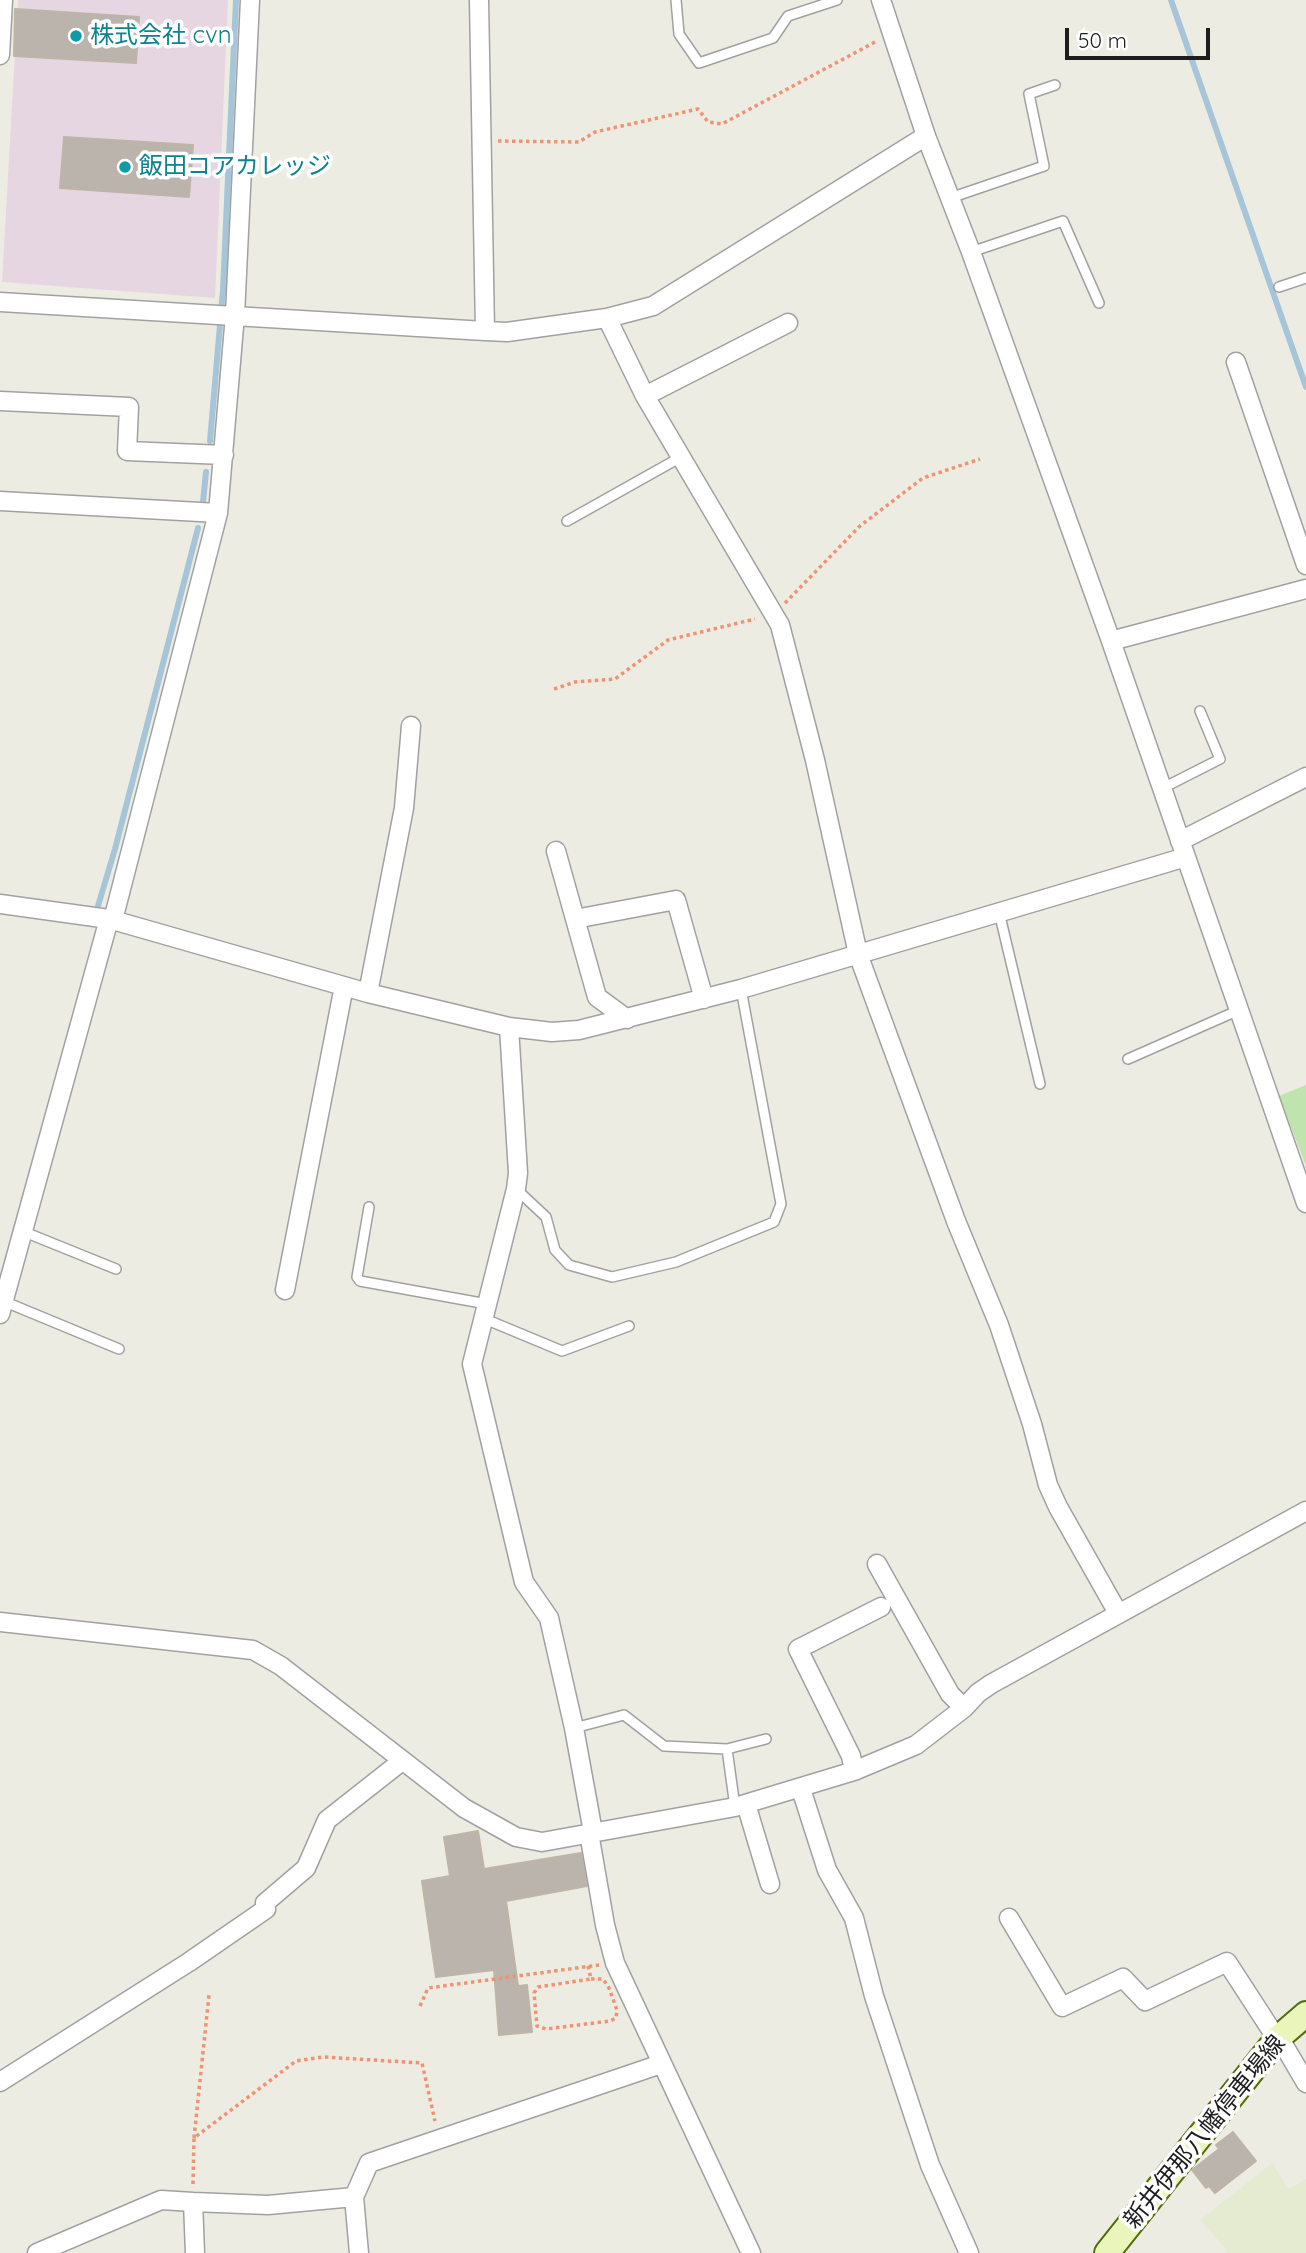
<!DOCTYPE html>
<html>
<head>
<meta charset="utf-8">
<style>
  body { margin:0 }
  #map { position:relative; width:1306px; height:2253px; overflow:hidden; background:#edece3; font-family:Quicksand,sans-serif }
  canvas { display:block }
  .scale { position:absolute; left:1065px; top:28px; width:145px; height:32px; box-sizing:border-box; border:4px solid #1d1d1d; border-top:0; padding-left:9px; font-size:21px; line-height:24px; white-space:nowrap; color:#1d1d1d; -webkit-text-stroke:5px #fff; paint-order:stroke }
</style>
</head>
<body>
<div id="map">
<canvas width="1306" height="2253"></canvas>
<div class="scale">50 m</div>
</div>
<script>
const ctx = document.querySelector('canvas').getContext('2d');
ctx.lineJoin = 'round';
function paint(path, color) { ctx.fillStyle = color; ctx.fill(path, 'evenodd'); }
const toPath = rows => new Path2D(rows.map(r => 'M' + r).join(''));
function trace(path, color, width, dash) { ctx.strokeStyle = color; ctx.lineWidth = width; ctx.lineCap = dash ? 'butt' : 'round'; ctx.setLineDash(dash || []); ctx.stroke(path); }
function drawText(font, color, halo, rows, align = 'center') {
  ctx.font = font + ' Quicksand,"Noto Sans JP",sans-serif'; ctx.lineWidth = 7; ctx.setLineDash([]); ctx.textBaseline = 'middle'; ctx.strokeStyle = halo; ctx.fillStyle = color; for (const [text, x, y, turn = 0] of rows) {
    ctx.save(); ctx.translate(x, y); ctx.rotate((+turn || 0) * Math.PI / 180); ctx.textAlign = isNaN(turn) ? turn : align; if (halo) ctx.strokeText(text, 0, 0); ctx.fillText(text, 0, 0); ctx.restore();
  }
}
paint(toPath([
  [18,0,228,0,215,298,2,282]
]), '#e6d6e1');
paint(toPath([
  [1272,2163,1289,2189,1306,2179,1306,2253,1226,2253,1226,2249,1200,2220]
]), '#e5ebd0');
paint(toPath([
  [1306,1085,1306,1166,1279,1096]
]), '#bfe4ad');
trace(toPath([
  [1171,0,1306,387],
  [210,441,223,290,236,0],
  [203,502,206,472],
  [98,906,115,849,198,528]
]), '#a7c5d8', 6);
const building = toPath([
  [15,9,139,17,136,63,14,56,15,9],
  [64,137,193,145,189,197,60,188,64,137],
  [478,1831,484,1869,581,1853,587,1886,506,1901,518,1986,527,1985,532,2032,499,2035,494,1970,436,1977,422,1881,450,1876,444,1837,478,1831],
  [1233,2132,1256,2161,1215,2193,1209,2186,1206,2188,1192,2170,1219,2149,1216,2145,1233,2132]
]);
paint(building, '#bab4ad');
trace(building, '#beb5a7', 2);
const service = toPath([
  [676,0,679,34,699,63,773,38,788,16,837,0],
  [950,198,1044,166,1029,94,1055,85],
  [971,252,1063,221,1099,303],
  [1279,287,1306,278],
  [567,521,681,457],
  [1161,789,1220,759,1200,711],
  [999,912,1040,1084],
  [1128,1059,1239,1010],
  [516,1189,546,1217,555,1250,569,1265,612,1277,676,1262,774,1222,781,1204,741,989],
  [369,1207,357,1277,360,1281,487,1304],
  [22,1231,116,1269],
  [3,1301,119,1349],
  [485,1319,562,1351,629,1326],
  [574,1728,624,1715,664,1746,727,1749,766,1739],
  [727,1749,735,1807]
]);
const minor = toPath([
  [479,0,485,331],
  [881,0,926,136,971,252,1111,641,1306,1203],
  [0,55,3,0],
  [0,302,485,331,507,332,607,318,653,306,926,136],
  [607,318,645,396,780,625,815,760,858,954,956,1221,999,1325,1032,1424,1048,1485,1058,1507,1118,1613],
  [1236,362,1306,565],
  [645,396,788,323],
  [0,401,129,407,127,451,224,455],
  [0,501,218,513],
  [1111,641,1306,589],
  [1180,841,1306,777],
  [556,851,597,997,627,1019],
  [0,904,109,919,368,993,509,1027,552,1032,579,1030,741,989,1186,857],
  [575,919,676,900,704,999],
  [113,920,218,513,235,315,250,0],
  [368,993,404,808,411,726],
  [509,1027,518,1173,516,1189,472,1364,524,1582,549,1618,574,1728,593,1832],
  [285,1290,344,986],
  [0,1314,109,919],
  [877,1564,950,1694,964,1708],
  [0,1622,253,1650,281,1666,464,1808,516,1837,542,1842,735,1807,854,1771,916,1745,964,1708,978,1693,991,1684,1306,1511],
  [854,1771,851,1756,798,1649,881,1607],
  [801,1789,827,1870,854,1918,874,1996,930,2165,969,2253],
  [746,1804,770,1884],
  [589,1833,605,1925,615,1963,751,2253],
  [1009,1918,1062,2007,1123,1978,1145,2001,1227,1962,1277,2039],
  [1279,2037,1306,2083],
  [0,2082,189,1962,266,1909,265,1903,306,1868,327,1820,402,1761],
  [37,2253,161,2200,193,2202],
  [195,2253,193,2202,268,2205,354,2197],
  [359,2253,354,2197,369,2163,661,2064]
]);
const secondary = toPath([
  [1107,2253,1277,2039,1306,2014]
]);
trace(service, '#a1a1a1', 12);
trace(minor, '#a1a1a1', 21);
trace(secondary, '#526c0c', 28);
trace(toPath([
  [498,141,579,142,595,132,698,109,708,122,722,124,877,41],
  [785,603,860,526,923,478,980,459],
  [554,689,575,682,615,679,668,640,755,619],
  [588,1966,591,1979],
  [591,1979,603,1979,609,1988,617,2010,616,2018,610,2021,546,2029,537,2026,534,1993,538,1987,591,1979],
  [420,2006,428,1988,599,1965],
  [194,2138,209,1995],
  [193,2184,194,2138,296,2061,323,2057,422,2063,435,2121]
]), '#ef9373', 3.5, [3.5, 3.5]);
trace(service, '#fff', 9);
trace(minor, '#fff', 18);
trace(secondary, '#e9f5ba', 24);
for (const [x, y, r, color] of [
  [76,36,7,"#0f9aa8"],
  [125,167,7,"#0f9aa8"]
]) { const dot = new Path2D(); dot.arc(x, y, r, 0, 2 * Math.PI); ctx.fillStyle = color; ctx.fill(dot); trace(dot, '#fff', 2.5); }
drawText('24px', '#0d838f', '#fff', [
  ["株式会社 cvn",90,36],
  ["飯田コアカレッジ",139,167]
], 'left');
drawText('24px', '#1d1d1d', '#fff', [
  ["新井伊那八幡停車場線",1205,2132,-51]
]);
</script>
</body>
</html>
